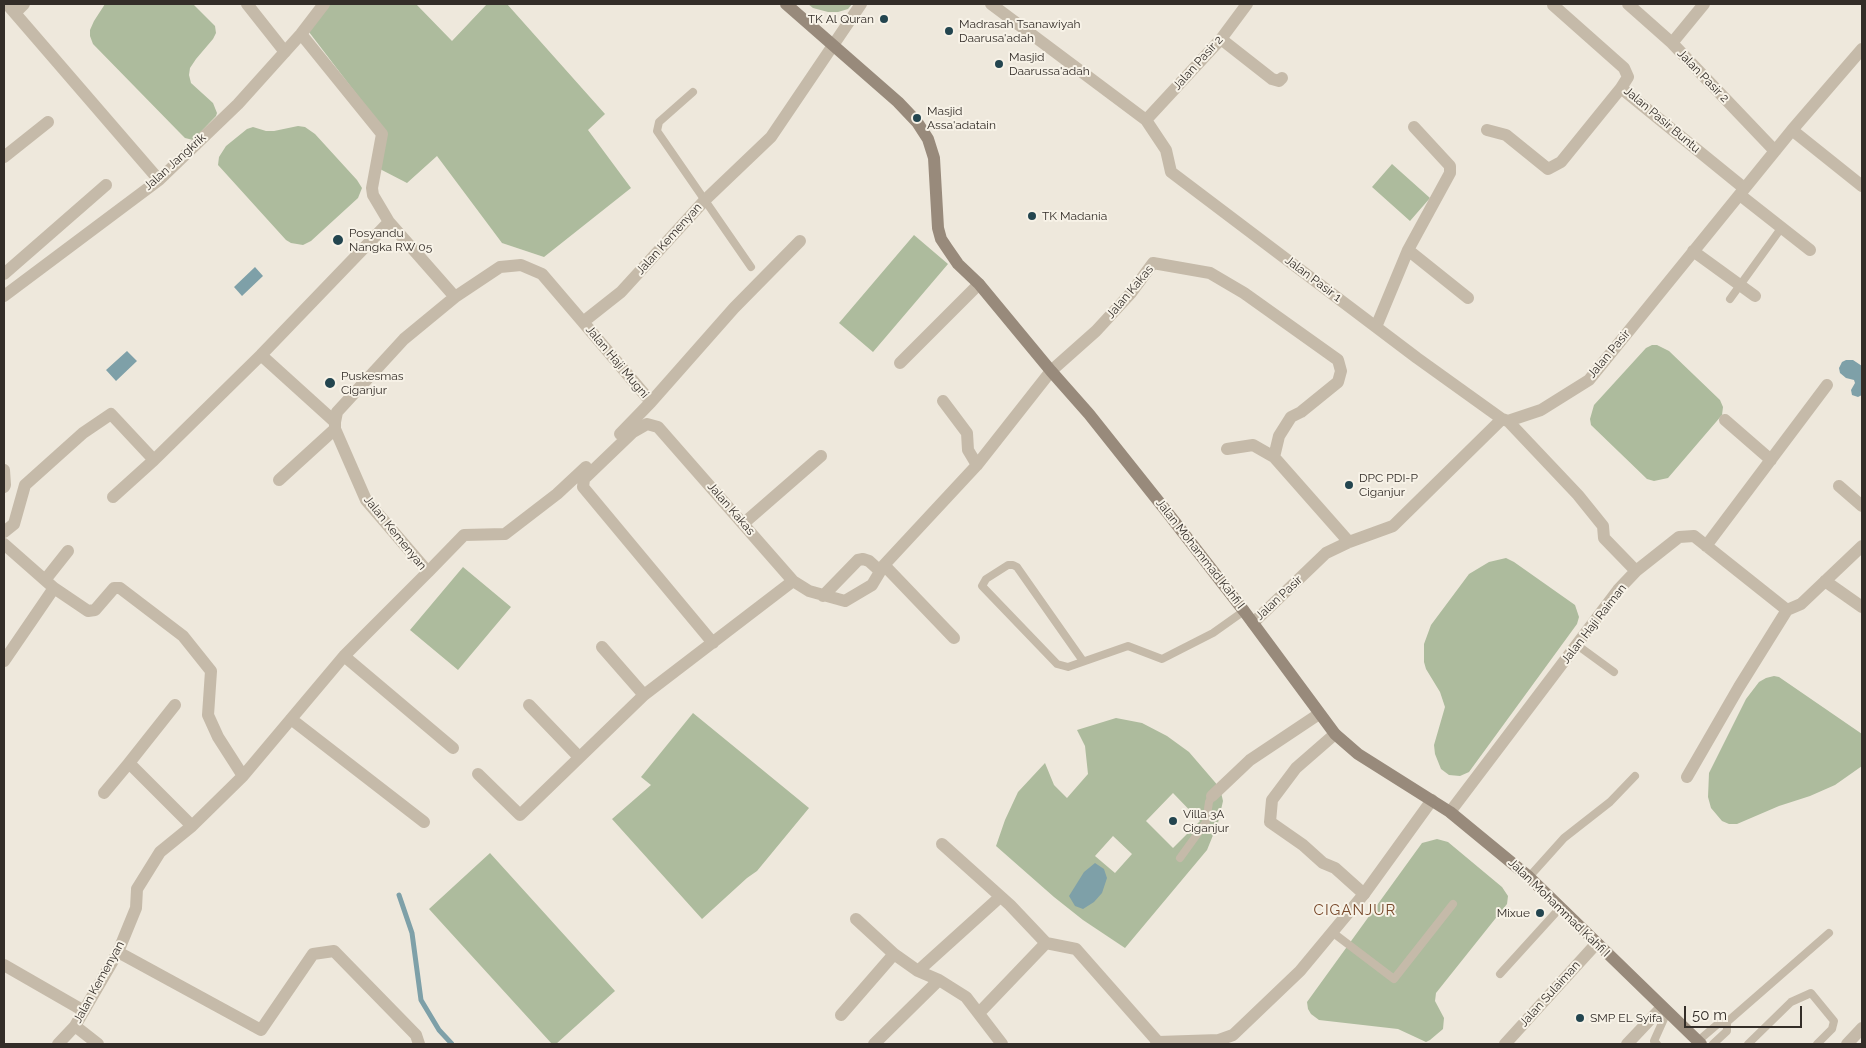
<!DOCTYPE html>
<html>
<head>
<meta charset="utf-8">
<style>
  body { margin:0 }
  #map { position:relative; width:1866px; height:1048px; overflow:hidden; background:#eee8dc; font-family:Raleway,sans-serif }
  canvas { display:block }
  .frame { position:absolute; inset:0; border:5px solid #332d28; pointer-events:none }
  .scale { position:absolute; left:1684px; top:1006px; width:118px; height:22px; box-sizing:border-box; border:2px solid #332d28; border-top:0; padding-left:6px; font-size:15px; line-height:18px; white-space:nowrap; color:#332d28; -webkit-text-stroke:4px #f7f2e7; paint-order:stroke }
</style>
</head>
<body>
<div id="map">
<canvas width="1866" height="1048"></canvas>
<div class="frame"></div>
<div class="scale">50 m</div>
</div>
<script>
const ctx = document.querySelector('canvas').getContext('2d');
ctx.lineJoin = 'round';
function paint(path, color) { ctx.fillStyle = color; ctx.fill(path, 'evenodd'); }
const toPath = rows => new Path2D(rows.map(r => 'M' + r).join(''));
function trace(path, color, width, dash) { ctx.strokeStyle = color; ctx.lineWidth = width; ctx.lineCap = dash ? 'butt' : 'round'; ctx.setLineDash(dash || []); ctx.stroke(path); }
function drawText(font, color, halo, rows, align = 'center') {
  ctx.font = font + ' Raleway,sans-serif'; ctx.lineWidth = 4; ctx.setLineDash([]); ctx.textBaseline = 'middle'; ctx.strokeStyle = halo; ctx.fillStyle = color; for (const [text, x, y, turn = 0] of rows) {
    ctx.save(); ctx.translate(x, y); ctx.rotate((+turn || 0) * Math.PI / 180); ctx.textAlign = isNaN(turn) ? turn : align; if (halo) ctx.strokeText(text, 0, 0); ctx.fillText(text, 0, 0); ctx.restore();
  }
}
paint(toPath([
  [105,4,193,4,215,26,216,33,213,39,196,59,190,68,189,75,191,83,213,103,217,113,216,116,193,140,185,138,179,132,93,44,90,36,90,30,94,21],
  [330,4,416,4,452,41,487,4,507,4,605,114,588,130,631,188,544,257,502,243,437,156,407,183,378,168,387,134,309,32],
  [808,4,852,4,848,9,838,12,828,12,813,8],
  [298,126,305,127,315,134,357,180,362,188,358,198,311,241,303,245,291,243,286,240,218,165,219,157,226,146,247,129,253,127,266,131,274,131],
  [1392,164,1430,198,1410,221,1372,187],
  [914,235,948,264,873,352,839,323],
  [1652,345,1657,345,1669,351,1720,400,1723,407,1722,415,1668,478,1654,481,1647,479,1591,425,1590,419,1594,405,1646,348],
  [1506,558,1514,562,1575,605,1579,617,1577,624,1469,772,1460,776,1449,775,1441,769,1435,754,1434,745,1445,707,1440,692,1426,669,1424,662,1424,644,1431,625,1469,574,1489,562],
  [463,567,511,607,458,670,410,630],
  [1774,676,1779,677,1862,734,1862,766,1835,785,1810,796,1779,806,1737,824,1729,824,1722,821,1711,808,1708,797,1709,773,1746,699,1759,682,1766,678],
  [693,713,809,808,757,871,747,878,702,919,612,819,651,785,641,777],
  [1116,718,1142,723,1167,736,1189,752,1220,788,1223,801,1218,823,1207,850,1125,948,1083,920,1054,897,996,846,1005,820,1018,792,1045,763,1054,785,1067,798,1088,774,1085,746,1077,730],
  [1173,793,1200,821,1173,848,1146,821],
  [1113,836,1132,854,1115,873,1095,856],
  [1437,839,1448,842,1502,887,1508,896,1507,904,1436,993,1435,1001,1444,1018,1443,1029,1430,1040,1426,1042,1398,1029,1319,1020,1311,1014,1308,1009,1307,1002,1422,843],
  [490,853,615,991,556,1044,552,1044,429,909]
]), '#adbb9d');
paint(toPath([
  [255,267,263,276,242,296,234,287],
  [127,351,137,361,116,381,106,370],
  [1846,360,1853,360,1862,366,1862,395,1858,397,1852,395,1851,390,1855,383,1854,380,1846,378,1840,373,1839,368,1842,362],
  [1095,863,1104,869,1107,878,1102,893,1094,902,1083,909,1075,906,1069,896,1084,872]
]), '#7ea0a8');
trace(toPath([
  [399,895,412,933,421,1000,439,1030,452,1044]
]), '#7ea0a8', 5);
trace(toPath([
  [693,92,659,122,657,131,751,267],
  [1730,299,1782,227],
  [1577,645,1614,672],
  [1083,661,1017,567,1013,565,1008,565,986,579,982,586,1057,664,1068,667,1128,646,1162,659,1213,633,1244,611],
  [1180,858,1206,822,1209,802,1212,796],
  [1529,877,1564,838,1610,802,1635,776],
  [1332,932,1394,979,1453,904],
  [1500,974,1560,908],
  [1698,1041,1719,1023,1727,1022,1829,933],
  [1657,1044,1654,1041,1667,1012],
  [1713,1044,1727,1031,1727,1022],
  [1748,1044,1791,1002,1811,993,1834,1021,1832,1029,1817,1044]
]), '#c5baa9', 8);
trace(toPath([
  [7,4,159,180],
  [247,4,285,52],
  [991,4,1146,120,1166,150,1171,172,1417,358,1502,419,1508,421,1541,410,1589,380,1792,130,1862,49],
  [1628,4,1672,43,1775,151],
  [1553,5,1624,68,1628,77,1621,88,1744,188],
  [15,13,24,4],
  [301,34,382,134,372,188,373,195,389,222,455,297],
  [1221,39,1272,79,1279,81,1282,78],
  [1672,43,1704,4],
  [1146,120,1221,39,1247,4],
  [1487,130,1506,135,1548,169,1561,162,1621,88],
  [1792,130,1862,186],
  [4,157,48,122],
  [1740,195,1810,250],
  [1408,250,1468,298],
  [1693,251,1755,296],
  [4,274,106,185],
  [4,296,159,180,238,104,301,34,324,4],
  [583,322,651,402],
  [1376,327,1408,250,1450,173,1450,166,1414,127],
  [261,355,335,422],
  [900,363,979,284],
  [943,401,967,433,968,450,977,465],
  [1725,420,1771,460],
  [1508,421,1578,495,1603,526,1604,538,1636,571],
  [620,434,651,402,734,308,800,241],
  [1227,449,1253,445,1274,457,1349,542],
  [4,470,5,485,4,487],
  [279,480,335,429],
  [1839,486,1862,506],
  [113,497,154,460],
  [744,523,821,456],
  [4,532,14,524,25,485,83,433,111,414,154,460,261,355,389,222],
  [4,544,54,588,88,611,95,610,114,588,120,588,183,636,211,671,208,715,218,737,243,776],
  [1706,546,1827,385],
  [884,565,954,638],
  [428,572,464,535,505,534,557,494,586,467],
  [45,580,68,551],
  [1825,581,1862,607],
  [823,596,858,560,863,559,869,561,880,571],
  [1253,623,1326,553,1349,542,1393,526,1502,419],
  [713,643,583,487,584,479,633,432,647,424,658,427,793,581,809,591,845,601,872,585,884,565,977,465,1051,371,1096,331,1131,293,1153,263,1210,273,1244,293,1338,360,1341,371,1338,382,1301,412,1291,417,1279,436,1274,457],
  [602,647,644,695],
  [344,656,453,748],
  [4,661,54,588],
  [175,705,129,763,192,826],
  [529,705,579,757],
  [291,719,424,822],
  [1335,734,1296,768,1272,800,1270,822,1303,845,1323,863,1335,868,1364,894],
  [478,774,520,815,644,695,793,581],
  [1687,777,1739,687,1787,610],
  [104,793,129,763],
  [1212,796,1250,760,1319,714],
  [1450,812,1618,590,1636,571,1679,537,1694,536,1787,610,1801,604,1862,546],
  [942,844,1010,905,1046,943,1076,949,1158,1042],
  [856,919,894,954,918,971,939,980,966,997,1002,1044],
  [118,952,261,1030,313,954,334,951,416,1035,419,1044],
  [4,965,84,1011],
  [918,971,1000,897],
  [979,1013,1046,943],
  [841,1015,894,954],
  [75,1026,98,1044],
  [58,1044,75,1026,118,952,136,908,137,889,160,852,192,826,243,776,344,656,428,572,366,500,335,429,335,422,337,412,404,339,455,297,500,267,521,265,542,274,583,322,621,292,705,200,771,137,861,4],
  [874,1044,939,980],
  [1505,1044,1596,944],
  [1627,1044,1662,1007],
  [1847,1044,1862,1028]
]), '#c5baa9', 12);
trace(toPath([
  [1156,1044,1158,1042,1219,1040,1233,1035,1300,971,1364,894,1432,800]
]), '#c5baa9', 12);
trace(toPath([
  [786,4,898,102,917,122,928,139,934,158,938,228,941,239,947,248,958,264,979,284,1051,371,1089,414,1167,512,1244,611,1335,734,1358,754,1450,812,1529,877,1701,1044]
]), '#988a7b', 12);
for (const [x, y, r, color] of [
  [884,19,5,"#23454f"],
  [949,31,5,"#23454f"],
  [999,64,5,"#23454f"],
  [917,118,5,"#23454f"],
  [1032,216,5,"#23454f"],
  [338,240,6,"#23454f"],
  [330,383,6,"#23454f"],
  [1349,485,5,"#23454f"],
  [1173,821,5,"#23454f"],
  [1540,913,5,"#23454f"],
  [1580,1018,5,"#23454f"]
]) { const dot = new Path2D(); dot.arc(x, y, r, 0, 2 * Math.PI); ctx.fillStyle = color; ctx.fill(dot); trace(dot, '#f7f2e7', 2); }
drawText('12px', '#332d28', '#f7f2e7', [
  ["TK Al Quran",874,19,"right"],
  ["Madrasah Tsanawiyah",959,24],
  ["Daarusa'adah",959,38],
  ["Masjid",1009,57],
  ["Daarussa'adah",1009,71],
  ["Masjid",927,111],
  ["Assa'adatain",927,125],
  ["TK Madania",1042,216],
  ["Posyandu",349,233],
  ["Nangka RW 05",349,247],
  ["Puskesmas",341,376],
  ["Ciganjur",341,390],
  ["DPC PDI-P",1359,478],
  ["Ciganjur",1359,492],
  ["Villa 3A",1183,814],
  ["Ciganjur",1183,828],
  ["Mixue",1530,913,"right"],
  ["SMP EL Syifa",1590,1018]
], 'left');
drawText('12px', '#332d28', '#f7f2e7', [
  ["Jalan Pasir 2",1198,63,-48],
  ["Jalan Pasir 2",1703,76,46],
  ["Jalan Pasir Buntu",1662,120,40],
  ["Jalan Jangkrik",175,162,-42],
  ["Jalan Kemenyan",669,239,-48],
  ["Jalan Pasir 1",1313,279,37],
  ["Jalan Kakas",1130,292,-50],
  ["Jalan Pasir",1609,354,-50],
  ["Jalan Haji Mugni",617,362,50],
  ["Jalan Kakas",731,509,49],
  ["Jalan Kemenyan",395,533,51],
  ["Jalan Mohammad Kahfi I",1200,554,52],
  ["Jalan Pasir",1279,598,-43],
  ["Jalan Haji Raiman",1594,624,-52],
  ["Jalan Mohammad Kahfi I",1559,908,44],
  ["Jalan Kemenyan",99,982,-61],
  ["Jalan Sulaiman",1550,994,-48]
]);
ctx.letterSpacing = '1px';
drawText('15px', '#78492b', '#f7f2e7', [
  ["CIGANJUR",1355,910]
]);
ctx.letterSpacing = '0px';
</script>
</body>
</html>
